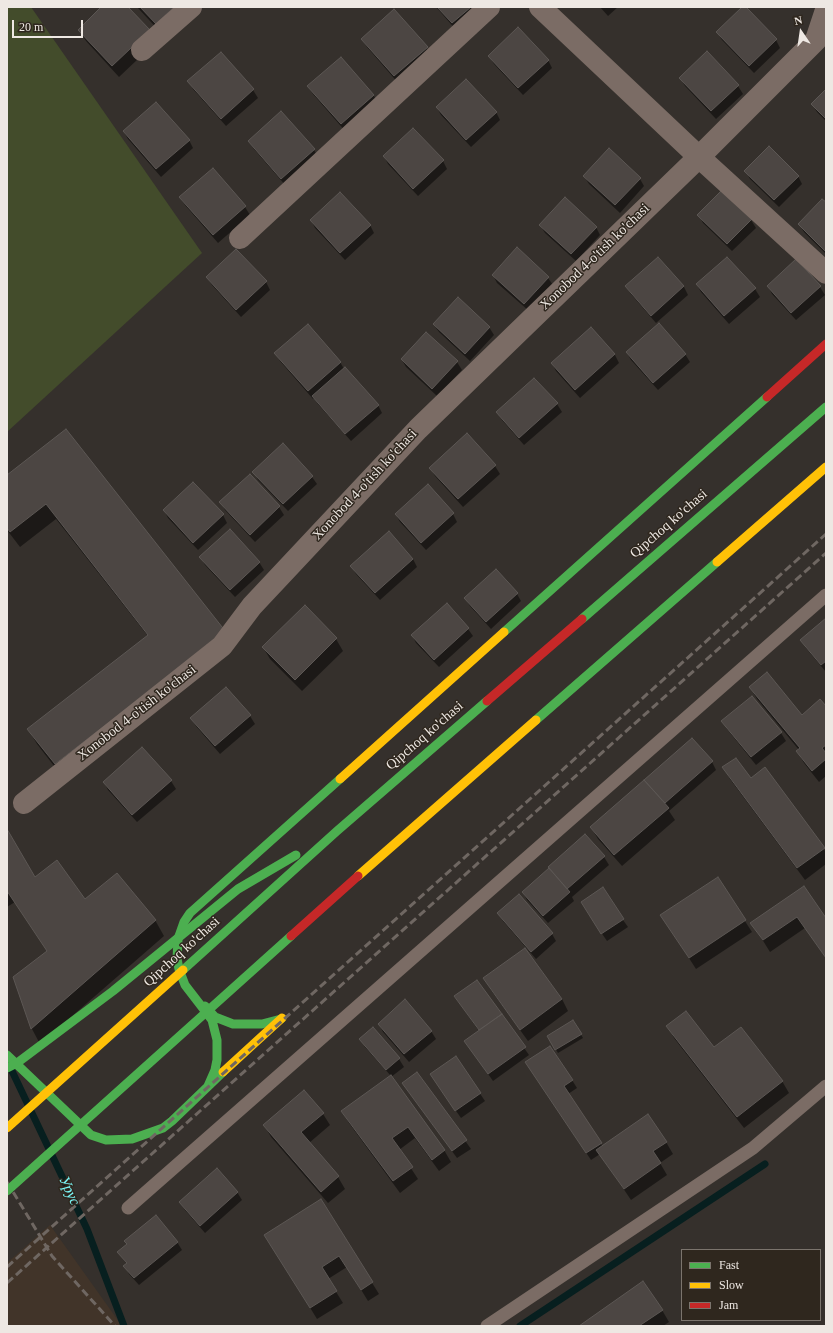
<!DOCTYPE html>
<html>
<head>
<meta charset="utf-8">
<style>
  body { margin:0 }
  #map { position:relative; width:833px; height:1333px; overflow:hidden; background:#35302c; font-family:Georgia,serif }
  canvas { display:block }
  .frame { position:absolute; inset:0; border:8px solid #eee8e3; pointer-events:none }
  .legend { position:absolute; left:681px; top:1249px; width:140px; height:72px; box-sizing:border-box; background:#2f271e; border:1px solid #7b746d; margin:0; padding:5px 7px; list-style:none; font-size:12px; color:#eee8e3 }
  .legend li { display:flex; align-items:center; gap:8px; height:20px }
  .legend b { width:20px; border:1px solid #7b746d }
  .north { position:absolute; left:781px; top:12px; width:40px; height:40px; -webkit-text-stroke:3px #2f271e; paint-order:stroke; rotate:347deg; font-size:11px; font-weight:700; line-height:16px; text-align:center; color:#eee8e3 }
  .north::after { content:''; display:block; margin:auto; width:14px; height:18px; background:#eee8e3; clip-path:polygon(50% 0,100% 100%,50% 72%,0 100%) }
  .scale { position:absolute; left:12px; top:20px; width:71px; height:18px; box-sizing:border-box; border:2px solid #eee8e3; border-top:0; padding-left:5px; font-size:12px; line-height:14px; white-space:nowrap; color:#eee8e3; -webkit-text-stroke:3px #2f271e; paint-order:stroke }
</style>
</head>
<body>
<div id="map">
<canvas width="833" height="1333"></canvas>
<div class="frame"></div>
<ul class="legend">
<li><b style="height:5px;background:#4caf50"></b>Fast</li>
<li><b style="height:5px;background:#ffc107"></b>Slow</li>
<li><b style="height:5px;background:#c62828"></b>Jam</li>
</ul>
<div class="north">N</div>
<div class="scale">20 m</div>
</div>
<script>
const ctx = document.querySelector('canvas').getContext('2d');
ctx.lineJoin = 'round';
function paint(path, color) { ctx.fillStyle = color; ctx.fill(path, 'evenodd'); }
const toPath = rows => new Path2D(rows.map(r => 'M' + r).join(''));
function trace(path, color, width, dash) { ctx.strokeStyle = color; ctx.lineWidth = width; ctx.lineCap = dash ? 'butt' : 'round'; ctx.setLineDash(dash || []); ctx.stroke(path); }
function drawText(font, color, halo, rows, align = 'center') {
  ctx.font = font + ' Georgia,serif'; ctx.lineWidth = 3; ctx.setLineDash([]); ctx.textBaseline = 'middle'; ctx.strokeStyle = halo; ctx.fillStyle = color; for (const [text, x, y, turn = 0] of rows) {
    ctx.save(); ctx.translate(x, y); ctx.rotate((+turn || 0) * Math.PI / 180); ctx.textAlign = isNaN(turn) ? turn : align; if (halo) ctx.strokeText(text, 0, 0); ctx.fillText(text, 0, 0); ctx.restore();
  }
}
paint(toPath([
  [50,1225,122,1326,7,1326,7,1263]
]), '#413429');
paint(toPath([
  [7,7,31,7,202,253,7,432]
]), '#434c2b');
paint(toPath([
  [103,7,127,7,156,42,119,77,86,41,79,30],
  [137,7,193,7,163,35],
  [436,7,484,7,457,31],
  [600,7,618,7,608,16],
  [744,7,776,40,780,48,754,73,722,40,717,32],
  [362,39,427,48,431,56,399,84,367,47],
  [221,53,253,90,258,98,226,126,193,89,189,81],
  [707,53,738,86,743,94,716,119,685,86,680,78],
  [489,56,548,60,552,68,523,95,494,64],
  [341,59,374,96,378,104,346,132,313,94,308,87],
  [826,90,826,121,817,112,812,104],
  [437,108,496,112,500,120,471,147,441,115],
  [281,113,314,150,319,158,286,186,254,149,249,141],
  [124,132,189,140,193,148,161,177,128,139],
  [384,156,443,161,447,169,418,196,388,164],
  [212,170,245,207,250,215,218,243,185,205,180,198],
  [746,171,798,176,802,184,779,207,750,179],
  [584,176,640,179,644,186,620,213,589,184],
  [826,204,826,254,804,232,799,224],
  [699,215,751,220,756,228,732,251,703,223],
  [311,220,370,225,374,233,345,260,315,228],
  [540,225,596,227,600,235,576,261,545,233],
  [658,258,684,287,688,295,656,323,631,294,626,286],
  [727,258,755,289,760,297,729,324,701,292,697,285],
  [796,260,820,287,825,295,796,320,772,294,768,286],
  [493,275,548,278,553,285,529,311,497,283],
  [207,277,266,282,270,290,241,317,212,285],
  [434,325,489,327,494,335,470,361,439,332],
  [591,328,615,355,619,363,580,398,556,371,552,363],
  [426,333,457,362,462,370,437,396,406,367,402,360],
  [627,353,685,354,690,362,658,390,631,360],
  [276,354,340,362,344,369,378,405,382,413,351,441,318,404,314,398,313,399,280,361],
  [534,379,557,404,562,412,524,445,502,420,497,412],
  [66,430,225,632,64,779,37,744,28,729,148,636,56,519,20,547,7,530,7,476],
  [283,445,312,477,317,484,288,511,258,480,254,472],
  [495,466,500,474,463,507,435,476,430,468],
  [249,476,279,507,284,515,255,542,225,510,221,502],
  [164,510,223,515,227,523,198,550,168,518],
  [453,514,457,522,426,550,400,522,396,515],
  [201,558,259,562,264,570,235,597,205,565],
  [413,559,417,567,380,600,356,574,352,567],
  [517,594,521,601,491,629,470,606,465,598],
  [447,604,468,629,473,636,439,667,416,643,412,635],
  [305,607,336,639,343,651,302,691,270,659,263,647],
  [826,619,826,672,806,648,801,640],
  [750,687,802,716,826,708,826,776,819,782,804,763,797,751,799,750,757,699],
  [226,688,250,716,255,724,220,754,196,726,191,718],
  [722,721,781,733,786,741,756,765,727,729],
  [692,739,712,762,716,770,669,811,675,820,622,866,598,839,591,827],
  [142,748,171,781,176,789,137,822,108,790,104,782],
  [724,768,751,779,764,769,824,849,826,853,826,864,805,880,730,779],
  [7,831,35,879,85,901,155,920,164,936,40,1044,32,1029,14,977,48,952,15,902,7,907],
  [585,835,604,857,609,865,572,897,574,901,548,923,527,900,523,892],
  [717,878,752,932,696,969,669,927],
  [804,887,826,920,826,958,805,928,770,952,752,923],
  [586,910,623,920,628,927,607,941],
  [498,913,552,934,556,941,536,959,503,921],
  [525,949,562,999,568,1011,528,1041,491,990,484,978],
  [477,981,529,1055,493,1081,465,1041,479,1031,455,997],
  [573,1021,583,1038,558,1053,548,1036],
  [379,1024,431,1031,436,1039,409,1062,383,1032],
  [668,1026,782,1081,789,1093,744,1128,674,1038],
  [373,1029,399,1059,404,1067,391,1077,444,1150,451,1162,439,1171,415,1138,399,1150,418,1179,400,1193,349,1123,342,1111,391,1076,365,1047,361,1039],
  [456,1058,485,1101,461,1118,431,1075],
  [531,1070,572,1080,577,1088,568,1094,603,1147,666,1142,673,1154,660,1163,667,1175,631,1200,600,1154,591,1160],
  [417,1073,471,1149,457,1158,408,1091],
  [323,1114,330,1125,309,1143,338,1177,345,1189,328,1203,271,1137,265,1126],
  [237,1192,242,1200,205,1233,185,1210,180,1202],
  [321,1201,379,1294,368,1301,347,1267,328,1279,343,1303,317,1319,273,1247],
  [156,1216,177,1242,182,1250,139,1285,129,1274,125,1266,127,1264,119,1252,128,1245,125,1241],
  [662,1310,669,1322,663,1326,580,1326]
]), '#0007');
trace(toPath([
  [12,1071,87,1229,124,1326],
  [520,1326,765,1164]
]), '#071f1f', 7);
const building = toPath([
  [101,7,128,7,150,30,112,66,78,30,101,7],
  [140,7,174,7,156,24,140,7],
  [437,7,471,7,452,23,437,7],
  [742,7,746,7,777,39,749,66,716,32,742,7],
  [394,9,428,47,394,76,361,39,394,9],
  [518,27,549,60,518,88,488,56,518,27],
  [707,51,739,85,711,111,679,78,707,51],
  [221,52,254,89,221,119,187,81,221,52],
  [341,57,374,95,341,124,307,86,341,57],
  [466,79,497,112,466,140,436,107,466,79],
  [826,89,826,119,811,104,826,89],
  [156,102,190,140,156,169,123,131,156,102],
  [281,111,315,149,281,179,248,141,281,111],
  [413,128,444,160,413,189,383,156,413,128],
  [769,146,799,176,774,200,744,171,769,146],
  [609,148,641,178,615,205,583,176,609,148],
  [213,168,246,206,213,235,179,197,213,168],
  [722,190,752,219,727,244,697,215,722,190],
  [340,192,371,225,340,253,310,220,340,192],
  [565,197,597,227,571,254,539,225,565,197],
  [822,199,826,202,826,252,798,224,822,199],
  [517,247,549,277,524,304,492,275,517,247],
  [236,249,267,281,236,310,206,277,236,249],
  [658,257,684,286,651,316,625,286,658,257],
  [727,257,756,288,724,316,696,284,727,257],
  [796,259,821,286,791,313,767,286,796,259],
  [458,297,490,327,465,354,433,324,458,297],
  [659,323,686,354,653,383,626,352,659,323],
  [308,324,341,362,308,391,274,353,308,324],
  [591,327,615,354,575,390,551,363,591,327],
  [426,332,458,361,432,389,401,359,426,332],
  [345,367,379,405,345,434,312,396,345,367],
  [534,378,558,403,519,438,496,412,534,378],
  [66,429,226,632,55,764,27,729,148,635,46,504,10,532,7,528,7,475,66,429],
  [467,433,496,465,458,499,429,468,467,433],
  [283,443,313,476,283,504,252,472,283,443],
  [250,474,280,506,250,535,219,502,250,474],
  [193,482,224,514,193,543,163,510,193,482],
  [428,484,454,513,421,543,395,514,428,484],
  [230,529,260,562,230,590,199,557,230,529],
  [389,531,413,559,375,593,350,566,389,531],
  [496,569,518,593,486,622,464,598,496,569],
  [447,603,469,628,434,660,411,635,447,603],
  [305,605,337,638,295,680,262,647,305,605],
  [826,618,826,661,821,665,800,640,826,618],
  [767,672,802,715,820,699,826,706,826,745,822,748,826,753,826,759,812,771,796,751,800,748,749,687,767,672],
  [226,687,251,715,215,746,190,718,226,687],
  [752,696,782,732,751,757,721,721,752,696],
  [692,738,713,761,665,803,644,780,692,738],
  [142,747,172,780,132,815,103,782,142,747],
  [736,758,751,778,765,767,825,848,797,868,722,767,736,758],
  [644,780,669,808,614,855,590,827,644,780],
  [7,829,35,877,57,860,85,899,117,873,156,920,31,1029,13,977,47,951,7,891,7,829],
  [585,834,605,856,567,889,548,867,585,834],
  [549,868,570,892,543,916,522,892,549,868],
  [718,877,746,920,689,958,660,915,718,877],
  [804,886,826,918,826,958,797,917,763,940,750,923,804,886],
  [603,887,624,919,601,934,581,902,603,887],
  [519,894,553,933,531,952,497,913,519,894],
  [525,948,562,999,520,1030,483,978,525,948],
  [477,980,502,1014,479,1030,454,996,477,980],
  [405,999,432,1031,404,1054,378,1024,405,999],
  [686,1011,714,1047,741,1027,783,1081,737,1117,666,1026,686,1011],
  [502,1014,526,1047,488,1074,464,1041,502,1014],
  [573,1020,582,1034,555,1050,547,1036,573,1020],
  [373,1027,400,1058,386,1070,359,1039,373,1027],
  [550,1046,573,1080,564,1086,602,1143,586,1153,525,1062,550,1046],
  [456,1056,481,1093,455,1111,430,1074,456,1056],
  [417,1072,467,1140,452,1151,402,1083,417,1072],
  [391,1075,445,1150,432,1160,408,1127,392,1138,413,1167,393,1181,341,1111,391,1075],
  [304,1090,324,1113,301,1132,339,1176,321,1192,263,1125,304,1090],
  [648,1114,667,1142,653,1151,661,1163,624,1189,596,1150,648,1114],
  [217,1168,238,1192,200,1226,179,1202,217,1168],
  [321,1199,373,1282,361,1290,339,1256,322,1267,337,1291,310,1308,264,1235,321,1199],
  [156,1215,178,1242,134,1278,123,1266,127,1263,117,1252,127,1244,124,1241,156,1215],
  [643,1281,663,1310,639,1326,579,1326,643,1281]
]);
paint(building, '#4c4643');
trace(building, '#5c5754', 1);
trace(toPath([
  [128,1208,826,595],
  [487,1326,753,1148,826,1086]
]), '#7b6c65', 13);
trace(toPath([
  [540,7,699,157,826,273],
  [142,50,191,7],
  [240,238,489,7],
  [24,803,222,646,252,606,418,429,699,157,816,40,826,10]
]), '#7b6c65', 22);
trace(toPath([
  [504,632,767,397],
  [205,1006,215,1017,233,1024,262,1024,281,1019],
  [7,1055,91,1135,106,1140,132,1139,163,1128,172,1121,223,1072],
  [208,1086,215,1070,217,1060,217,1040,212,1020,185,985,179,969,177,959,178,939,184,922,190,913,340,779]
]), '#4caf50', 9);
trace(toPath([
  [340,779,504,632],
  [223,1072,282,1018]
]), '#ffc107', 9);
trace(toPath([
  [767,397,826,344]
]), '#c62828', 9);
trace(toPath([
  [7,1182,52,1256,115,1326],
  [7,1267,826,534],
  [7,1283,826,553]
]), '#6f6762', 3, [8, 4]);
trace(toPath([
  [582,619,826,407],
  [536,720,717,562],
  [183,970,337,831,487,701],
  [7,1068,17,1063,113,991,238,889,296,855],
  [7,1191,291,936]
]), '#4caf50', 9);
trace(toPath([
  [717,562,826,467],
  [358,876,536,720],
  [7,1128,183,970]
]), '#ffc107', 9);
trace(toPath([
  [487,701,582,619],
  [291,936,358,876]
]), '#c62828', 9);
drawText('14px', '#eee8e3', '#2f271e', [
  ["Xonobod 4-o'tish ko'chasi",595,257,-44],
  ["Xonobod 4-o'tish ko'chasi",365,485,-47],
  ["Qipchoq ko'chasi",669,524,-41],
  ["Xonobod 4-o'tish ko'chasi",137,713,-38],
  ["Qipchoq ko'chasi",425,736,-41],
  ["Qipchoq ko'chasi",182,952,-42]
]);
drawText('italic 15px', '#7cfbfc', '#2f271e', [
  ["Урус",69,1191,65]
]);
</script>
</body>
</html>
